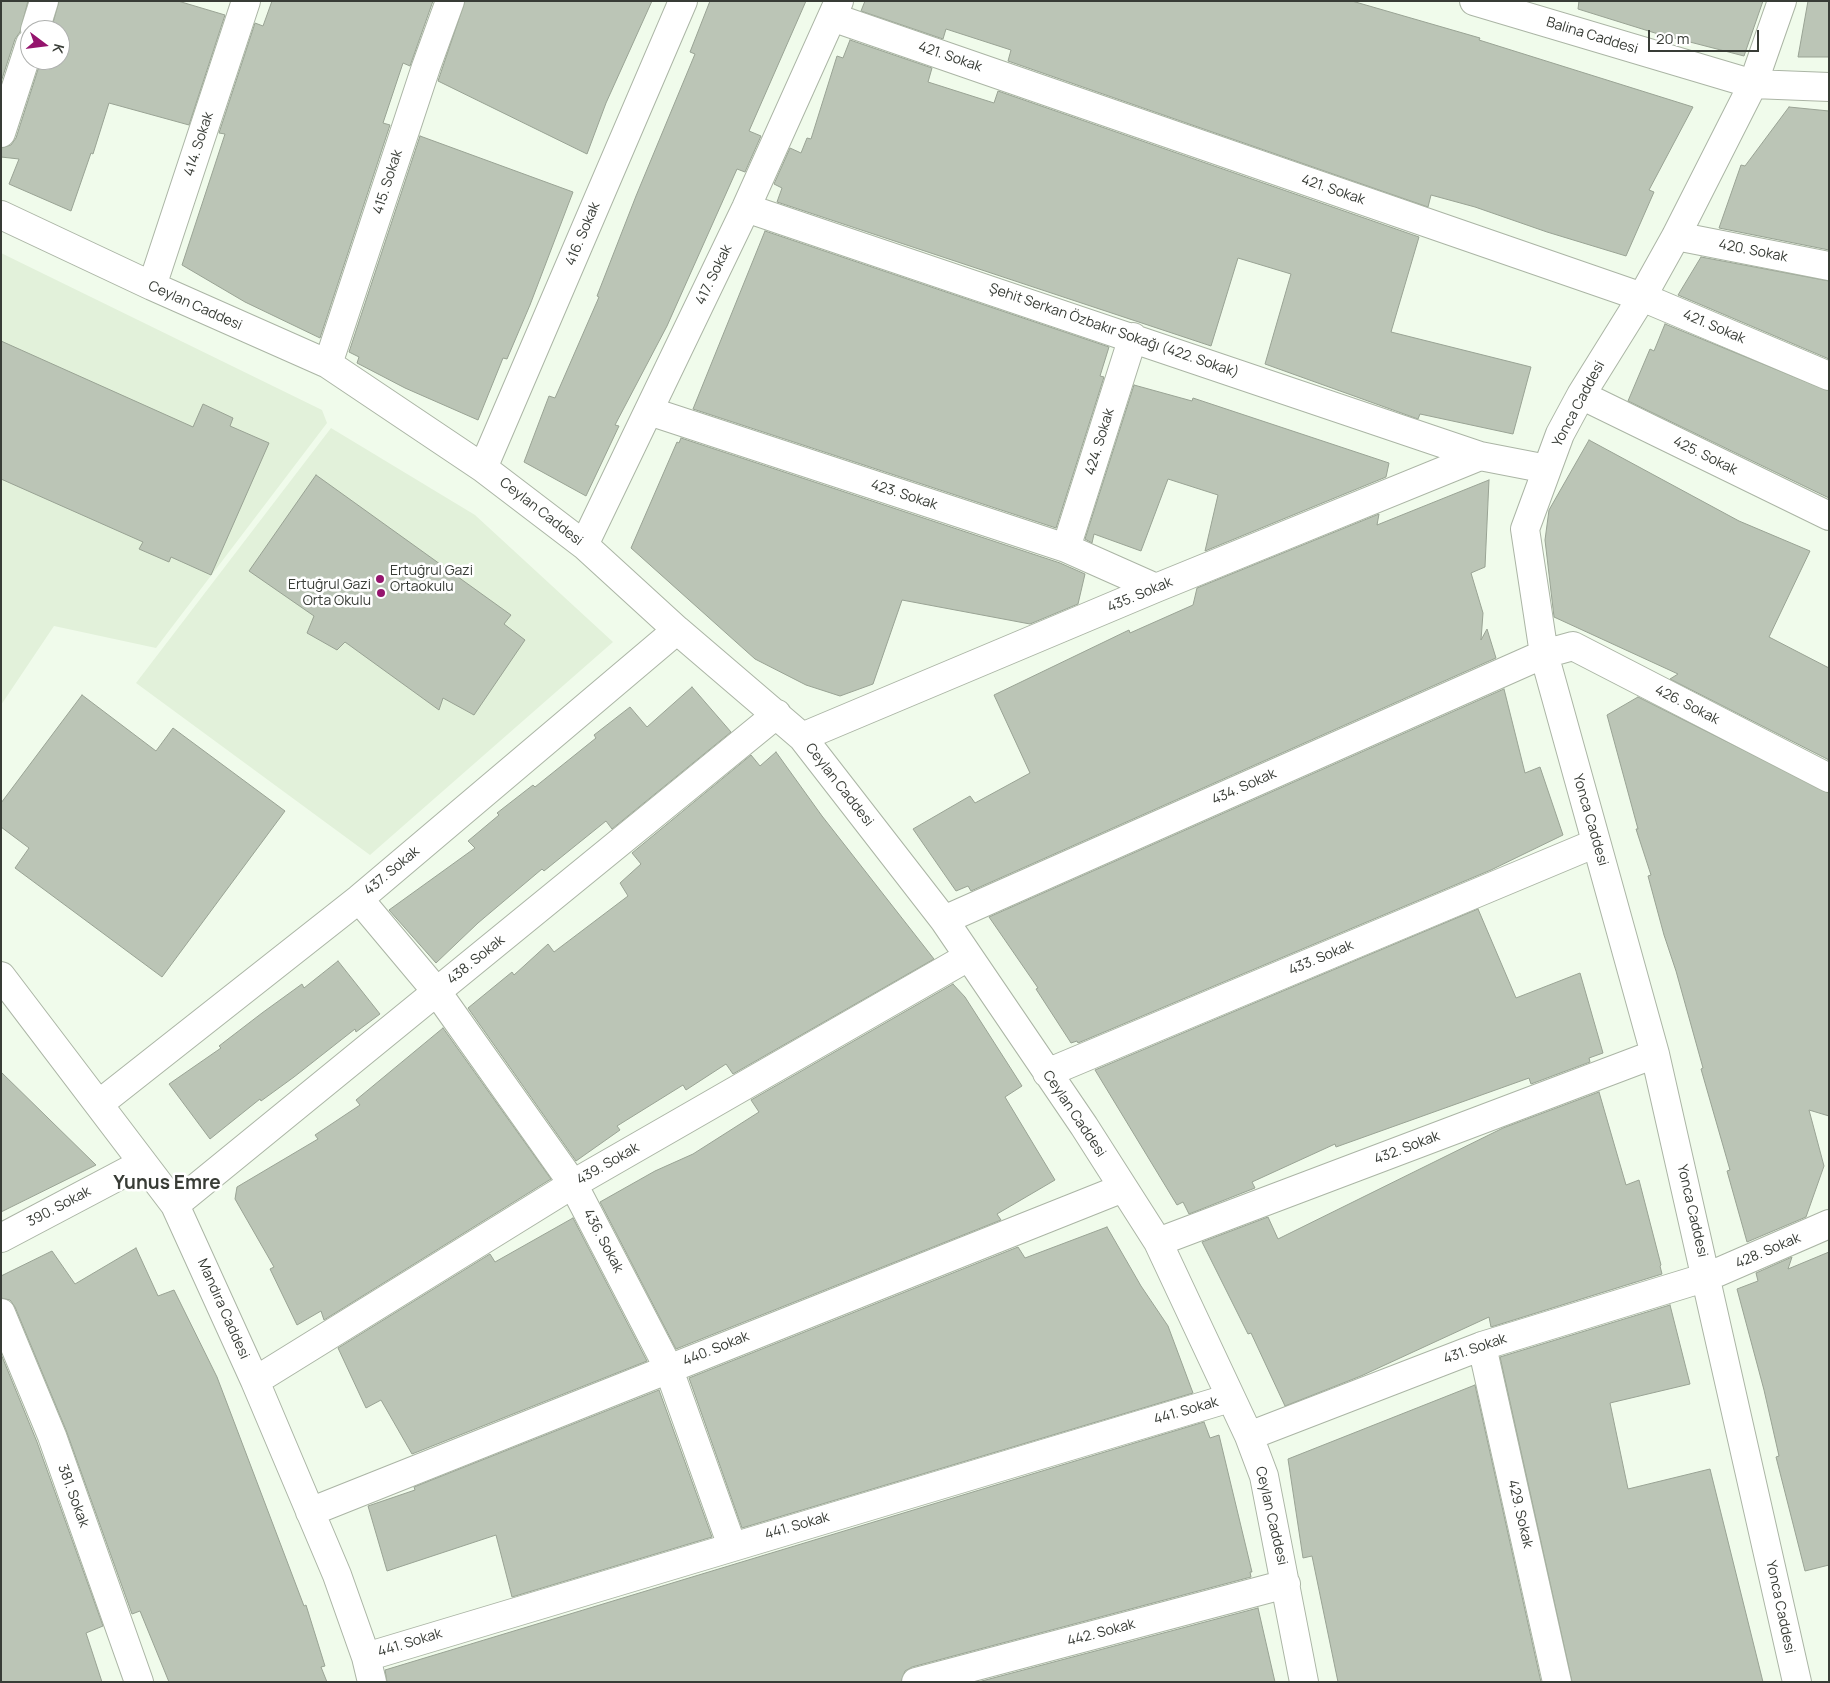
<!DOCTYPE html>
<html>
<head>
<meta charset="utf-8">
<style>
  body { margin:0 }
  #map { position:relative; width:1830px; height:1683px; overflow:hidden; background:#f0fbeb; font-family:Manrope,sans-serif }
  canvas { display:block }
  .frame { position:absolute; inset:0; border:2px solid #383c36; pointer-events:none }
  .north { position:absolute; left:20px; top:20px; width:50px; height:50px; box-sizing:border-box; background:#fff; border:1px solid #afb1af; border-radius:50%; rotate:105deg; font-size:14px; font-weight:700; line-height:20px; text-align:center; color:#383c36 }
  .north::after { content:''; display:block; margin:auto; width:18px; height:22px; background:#95146d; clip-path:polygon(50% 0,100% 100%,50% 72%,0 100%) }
  .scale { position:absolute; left:1648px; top:30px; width:111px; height:22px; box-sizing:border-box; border:2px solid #383c36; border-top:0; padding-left:6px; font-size:15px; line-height:18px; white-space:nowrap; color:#383c36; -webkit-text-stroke:4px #fff; paint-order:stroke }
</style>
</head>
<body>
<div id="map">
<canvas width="1830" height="1683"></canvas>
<div class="frame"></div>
<div class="north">K</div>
<div class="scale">20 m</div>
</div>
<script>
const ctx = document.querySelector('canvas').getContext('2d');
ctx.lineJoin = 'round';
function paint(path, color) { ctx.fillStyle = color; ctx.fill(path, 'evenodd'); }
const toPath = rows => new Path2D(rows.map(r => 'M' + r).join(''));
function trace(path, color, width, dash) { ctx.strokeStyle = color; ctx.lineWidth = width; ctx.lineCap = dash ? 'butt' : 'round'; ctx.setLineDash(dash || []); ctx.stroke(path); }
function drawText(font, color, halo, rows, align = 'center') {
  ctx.font = font + ' Manrope,sans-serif'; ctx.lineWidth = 5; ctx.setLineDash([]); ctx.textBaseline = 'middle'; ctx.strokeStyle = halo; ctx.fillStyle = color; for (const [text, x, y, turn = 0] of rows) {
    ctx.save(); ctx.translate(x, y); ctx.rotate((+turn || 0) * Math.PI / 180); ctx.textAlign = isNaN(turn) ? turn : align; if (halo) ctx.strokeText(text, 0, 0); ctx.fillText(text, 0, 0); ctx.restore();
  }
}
paint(toPath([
  [1,253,322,410,327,423,156,648,54,626,1,705],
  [331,428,475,515,613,642,370,855,136,683]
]), '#e2f1da');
const building = toPath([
  [1,1,28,1,20,32,15,39,1,82,1,1],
  [59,1,178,1,225,15,189,125,109,103,93,154,91,153,71,211,9,184,19,159,1,157,1,148,11,145,16,138,41,60,60,60,60,30,51,30,59,1],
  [272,1,433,1,410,66,403,63,383,123,390,125,320,338,245,302,182,265,225,134,219,133,255,23,263,26,272,1],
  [465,1,652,1,606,103,587,154,438,81,465,1],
  [710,1,806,1,749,131,761,136,745,172,737,169,667,326,615,425,619,426,586,496,524,462,549,396,555,398,599,297,597,296,636,196,695,54,690,52,710,1],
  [865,1,1352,1,1480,38,1479,40,1693,107,1649,190,1654,192,1626,256,1547,232,1475,207,1431,195,1428,207,1008,61,1011,50,946,29,943,39,861,11,865,1],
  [1579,1,1763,1,1744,56,1655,33,1578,9,1579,1],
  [1808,1,1829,1,1829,57,1798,57,1808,1],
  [850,40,932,68,928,82,994,103,998,91,1419,237,1391,332,1531,367,1513,434,1420,414,1418,419,1265,364,1291,274,1238,258,1211,346,777,202,782,188,774,184,790,148,801,153,807,138,811,139,837,56,843,58,850,40],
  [1789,107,1829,111,1829,250,1719,228,1741,165,1745,166,1789,107],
  [420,136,573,192,530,305,507,359,503,358,478,420,405,388,357,363,359,357,349,352,420,136],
  [765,231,1109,347,1100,376,1104,377,1056,528,693,409,765,231],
  [1701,257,1829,281,1829,359,1678,295,1701,257],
  [1665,324,1829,391,1829,498,1628,401,1650,349,1654,351,1665,324],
  [1,341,193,427,203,404,233,418,230,426,269,443,211,575,171,557,169,562,139,549,143,542,1,479,1,341],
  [1134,385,1192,401,1193,398,1389,463,1386,477,1205,551,1218,495,1168,479,1141,551,1094,534,1092,543,1085,539,1134,385],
  [681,438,1060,563,1085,574,1078,604,1030,624,902,600,873,684,840,696,806,685,755,659,631,548,677,442,679,443,681,438],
  [1589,440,1739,521,1810,551,1769,637,1829,668,1829,760,1670,679,1678,674,1554,617,1545,540,1549,510,1589,440],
  [316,475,511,615,504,624,525,640,474,715,443,698,439,710,345,642,337,650,307,633,314,616,249,571,316,475],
  [1489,480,1485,567,1471,573,1483,613,1481,640,1487,629,1496,658,971,891,968,886,956,891,913,829,970,796,975,803,1030,773,994,695,1129,630,1130,633,1193,605,1197,588,1379,514,1377,525,1489,480],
  [692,687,731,732,612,829,606,821,544,871,542,869,478,923,436,963,389,910,475,848,468,841,499,815,497,813,533,785,535,787,596,738,594,735,630,707,647,727,692,687],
  [1504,689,1525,773,1540,767,1563,835,1491,870,1078,1043,1077,1041,1071,1043,1036,989,1038,988,989,917,1504,689],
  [82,695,156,751,173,728,285,811,162,977,15,868,29,848,1,827,1,803,82,695],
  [1638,697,1829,793,1829,1116,1809,1110,1824,1166,1806,1217,1747,1242,1727,1171,1730,1170,1701,1069,1703,1068,1676,971,1664,935,1648,876,1651,875,1636,829,1638,829,1607,715,1638,697],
  [776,752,822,816,934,959,733,1074,726,1064,686,1090,683,1085,617,1126,620,1130,576,1161,468,1008,512,972,514,975,548,944,554,952,628,896,620,883,641,864,632,853,751,755,760,766,776,752],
  [1478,909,1516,998,1580,973,1603,1053,1589,1058,1590,1062,1531,1084,1529,1078,1336,1147,1335,1144,1252,1182,1255,1188,1189,1214,1183,1202,1177,1205,1095,1070,1478,909],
  [338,961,380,1014,356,1032,355,1029,294,1077,261,1101,260,1099,210,1139,169,1084,221,1048,219,1046,262,1013,302,984,304,988,338,961],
  [953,984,965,997,1022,1086,1005,1097,1055,1180,997,1214,1001,1220,676,1349,600,1202,655,1171,693,1154,759,1112,751,1100,953,984],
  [443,1028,551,1179,324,1320,321,1311,297,1325,270,1269,274,1267,235,1199,237,1187,318,1139,315,1135,360,1105,356,1100,443,1028],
  [1,1072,96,1165,1,1212,1,1072],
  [1599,1092,1626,1185,1639,1180,1661,1265,1660,1266,1662,1274,1491,1327,1489,1317,1361,1376,1285,1406,1251,1333,1248,1334,1202,1242,1268,1217,1278,1239,1503,1128,1599,1092],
  [573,1218,647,1361,412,1454,381,1400,366,1408,338,1348,490,1254,495,1262,573,1218],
  [1107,1227,1141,1286,1168,1326,1193,1393,742,1528,689,1378,1018,1247,1025,1258,1107,1227],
  [136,1248,158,1296,174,1290,217,1377,304,1606,306,1605,325,1666,321,1667,327,1682,169,1682,140,1611,132,1614,66,1430,15,1307,10,1300,1,1298,1,1276,52,1251,75,1284,136,1248],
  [1829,1252,1829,1565,1805,1571,1776,1457,1779,1456,1764,1390,1737,1289,1758,1281,1756,1273,1792,1257,1788,1269,1829,1252],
  [1670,1305,1690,1384,1610,1403,1628,1489,1710,1469,1763,1682,1572,1682,1500,1357,1670,1305],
  [1,1354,37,1442,103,1626,86,1633,102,1682,1,1682,1,1354],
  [1475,1385,1541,1682,1338,1682,1312,1556,1303,1558,1288,1459,1475,1385],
  [659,1390,712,1537,512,1597,496,1535,387,1571,368,1506,415,1490,414,1487,659,1390],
  [1204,1422,1210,1438,1219,1435,1252,1572,1250,1572,1251,1577,912,1667,905,1671,901,1682,387,1682,385,1670,1204,1422],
  [1258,1608,1275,1682,978,1682,1258,1608]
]);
paint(building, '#bbc5b6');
trace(building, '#99a394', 1);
const minor = toPath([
  [1474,1,1753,84,1829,87],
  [1782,1,1753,84,1676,236,1642,297,1581,395,1560,434,1525,529,1544,654,1655,1054,1797,1682],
  [832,17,1642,297,1829,376],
  [35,30,44,1],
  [1,133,30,44],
  [746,208,1480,456,1547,469],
  [1,215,152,286,328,364,483,468,584,545,677,630,802,737,944,920,1084,1126,1158,1242,1249,1436,1264,1476,1304,1682],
  [1676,236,1829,266],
  [152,286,246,1],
  [328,364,426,67,450,1],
  [1581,395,1829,516],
  [649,411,1066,548,1156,588],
  [483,468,683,1],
  [584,545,746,208,839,1],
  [1066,548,1133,337],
  [802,737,1156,588,1480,456],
  [359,899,437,992,573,1184,668,1367,732,1546],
  [944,920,1544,654,1573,646,1829,778],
  [1,976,175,1205,255,1381,337,1575,366,1657,372,1682],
  [1047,1073,1596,843],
  [99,1104,359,899,677,630],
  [175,1205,777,714],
  [1,1238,143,1163],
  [1158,1242,1655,1054],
  [1,1313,52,1436,139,1682],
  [1482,1346,1557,1682],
  [255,1381,573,1184,968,957],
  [1249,1436,1482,1346,1707,1277,1829,1224],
  [310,1512,1123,1188],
  [366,1657,1230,1398],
  [916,1682,1286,1584]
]);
trace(minor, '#abb5a5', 30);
trace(minor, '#fff', 28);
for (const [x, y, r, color] of [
  [380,579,5,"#95146d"],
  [381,593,5,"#95146d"]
]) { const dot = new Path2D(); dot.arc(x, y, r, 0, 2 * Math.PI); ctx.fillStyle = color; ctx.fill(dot); trace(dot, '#fff', 2); }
drawText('14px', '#383c36', '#fff', [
  ["Balina Caddesi",1592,36,17],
  ["421. Sokak",950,57,19],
  ["414. Sokak",199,144,-72],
  ["415. Sokak",388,182,-72],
  ["421. Sokak",1333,190,19],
  ["416. Sokak",583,234,-67],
  ["420. Sokak",1753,251,11],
  ["417. Sokak",714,275,-64],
  ["Ceylan Caddesi",195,306,24],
  ["421. Sokak",1714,327,23],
  ["Şehit Serkan Özbakır Sokağı (422. Sokak)",1114,331,19],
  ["Yonca Caddesi",1579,404,-62],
  ["424. Sokak",1100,442,-73],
  ["425. Sokak",1705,456,26],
  ["423. Sokak",904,495,18],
  ["Ceylan Caddesi",541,512,38],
  ["435. Sokak",1140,595,-23],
  ["426. Sokak",1687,705,27],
  ["Ceylan Caddesi",839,785,52],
  ["434. Sokak",1244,787,-24],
  ["Yonca Caddesi",1590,820,74],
  ["437. Sokak",392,871,-40],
  ["433. Sokak",1321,958,-23],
  ["438. Sokak",476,960,-39],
  ["Ceylan Caddesi",1074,1114,56],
  ["432. Sokak",1407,1148,-21],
  ["439. Sokak",608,1164,-30],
  ["390. Sokak",59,1207,-28],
  ["Yonca Caddesi",1692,1211,77],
  ["436. Sokak",603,1241,62],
  ["428. Sokak",1768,1251,-23],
  ["Mandıra Caddesi",223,1309,66],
  ["440. Sokak",716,1349,-22],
  ["431. Sokak",1475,1349,-19],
  ["441. Sokak",1186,1411,-16],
  ["381. Sokak",73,1496,70],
  ["429. Sokak",1520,1514,77],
  ["Ceylan Caddesi",1271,1516,77],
  ["441. Sokak",797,1526,-16],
  ["Yonca Caddesi",1780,1607,78],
  ["442. Sokak",1101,1633,-15],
  ["441. Sokak",410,1643,-17]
]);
drawText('14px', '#383c36', '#fff', [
  ["Ertuğrul Gazi",390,571],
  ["Ortaokulu",390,587],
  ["Ertuğrul Gazi",371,585,"right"],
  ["Orta Okulu",371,601,"right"]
], 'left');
drawText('bold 19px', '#383c36', '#fff', [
  ["Yunus Emre",167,1184]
]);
</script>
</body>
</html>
